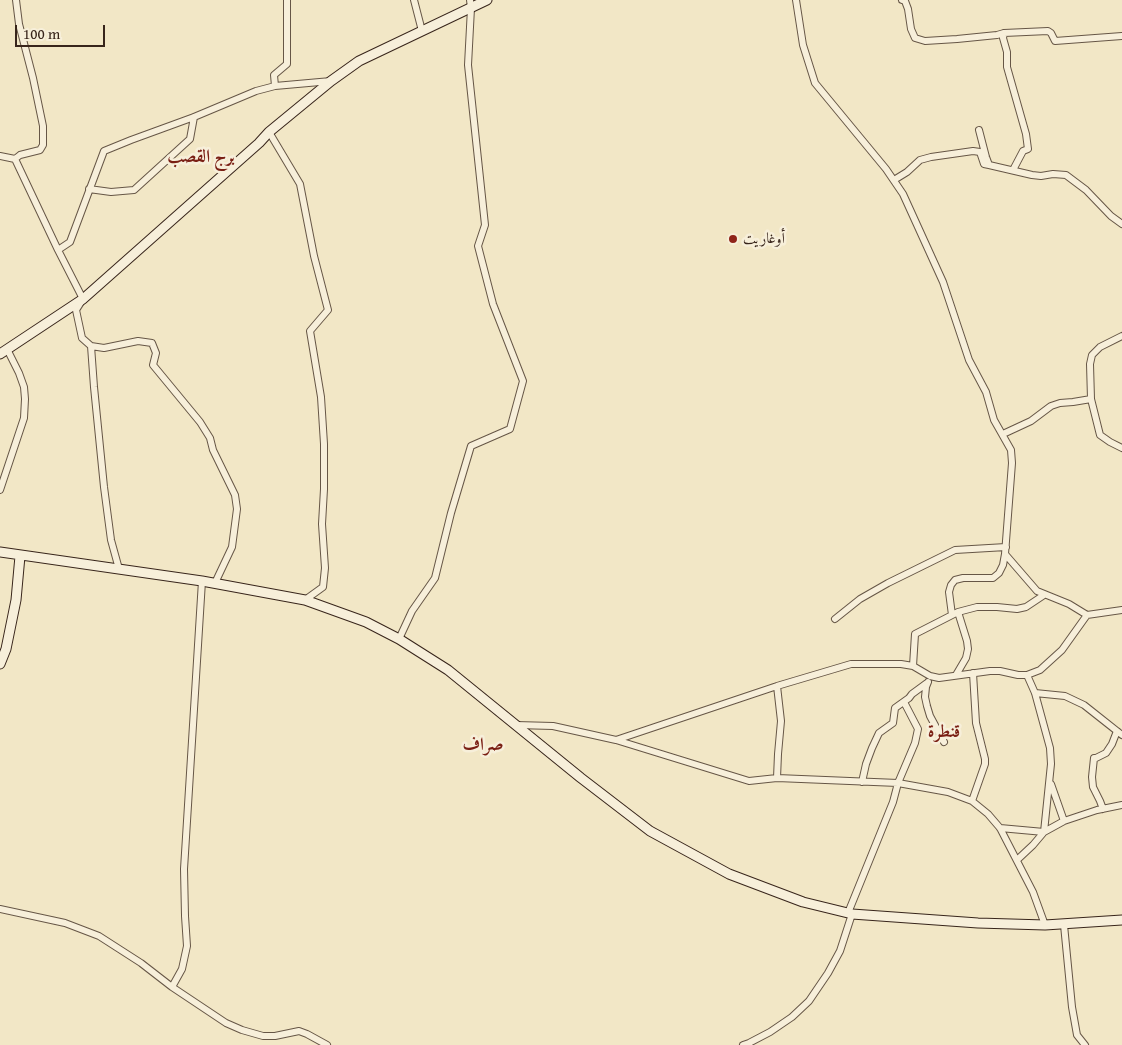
<!DOCTYPE html>
<html>
<head>
<meta charset="utf-8">
<style>
  body { margin:0 }
  #map { position:relative; width:1122px; height:1045px; overflow:hidden; background:#f2e7c6; font-family:"Gentium Book Plus",serif }
  canvas { display:block }
  .scale { position:absolute; left:15px; top:25px; width:90px; height:22px; box-sizing:border-box; border:2px solid #38251b; border-top:0; padding-left:6px; font-size:15px; line-height:18px; white-space:nowrap; color:#38251b; -webkit-text-stroke:4px #f7efda; paint-order:stroke }
</style>
</head>
<body>
<div id="map">
<canvas width="1122" height="1045"></canvas>
<div class="scale">100 m</div>
</div>
<script>
const ctx = document.querySelector('canvas').getContext('2d');
ctx.lineJoin = 'round';
const toPath = rows => new Path2D(rows.map(r => 'M' + r).join(''));
function trace(path, color, width, dash) { ctx.strokeStyle = color; ctx.lineWidth = width; ctx.lineCap = dash ? 'butt' : 'round'; ctx.setLineDash(dash || []); ctx.stroke(path); }
function drawText(font, color, halo, rows, align = 'center') {
  ctx.font = font + ' "Gentium Book Plus",Amiri,serif'; ctx.lineWidth = 5; ctx.setLineDash([]); ctx.textBaseline = 'middle'; ctx.strokeStyle = halo; ctx.fillStyle = color; for (const [text, x, y, turn = 0] of rows) {
    ctx.save(); ctx.translate(x, y); ctx.rotate((+turn || 0) * Math.PI / 180); ctx.textAlign = isNaN(turn) ? turn : align; if (halo) ctx.strokeText(text, 0, 0); ctx.fillText(text, 0, 0); ctx.restore();
  }
}
const street = toPath([
  [414,0,422,31],
  [796,0,803,45,815,83,886,169,903,194,943,282,969,360,986,392,994,420,1011,450,1012,463,1005,554,1037,591,1069,604,1087,615],
  [902,0,905,1,908,9,911,29,915,38,925,41,957,39,997,35,1004,33,1048,31,1051,33,1055,41,1122,36],
  [1004,33,1003,38,1007,52,1007,67,1026,134,1028,149,1023,151,1013,170],
  [275,86,274,75,287,64,287,0],
  [979,130,986,157,989,165,1032,175,1041,176,1053,174,1066,175,1086,190,1111,216,1122,224],
  [269,132,300,184,314,256,328,310,310,331,321,397,324,444,324,489,322,524,325,568,323,587,305,600],
  [0,156,15,159,58,250],
  [15,159,20,155,40,150,43,145,43,126,33,78,19,24,16,0],
  [894,180,907,172,920,160,931,157,973,151,980,152,984,164,989,165],
  [89,189,111,192,134,190,190,139,194,117],
  [91,346,104,348,138,341,152,343,156,353,153,365,200,422,210,438,213,450,235,495,237,509,232,547,215,583],
  [1091,399,1100,435,1110,442,1122,448],
  [1003,434,1031,421,1051,406,1060,403,1073,402,1091,399,1090,364,1092,355,1100,347,1122,336],
  [0,490,24,418,25,399,24,387,19,373,7,349],
  [119,569,111,540,104,487,94,387,91,346,82,338,76,310,83,299,58,250,70,242,104,151,131,140,194,117,256,91,275,86,331,81],
  [952,615,949,592,951,585,955,580,963,578,993,578,999,573,1003,565,1005,554],
  [835,619,860,599,888,583,955,550,1006,547],
  [399,639,412,611,435,578,451,513,471,446,510,429,523,381,493,304,478,246,485,225,468,65,471,8,470,0],
  [913,666,915,634,958,612,977,607,997,607,1017,609,1026,607,1044,595],
  [956,675,966,658,968,649,967,641,958,612],
  [928,682,926,687,925,697,927,706,930,716,944,742],
  [777,686,781,721,778,754,777,778],
  [1035,693,1065,696,1084,705,1122,735],
  [516,725,553,726,616,740,777,686,851,664,901,664,913,666,930,676,939,678,990,671,1000,671,1018,675,1027,675,1040,670,1062,650,1087,615,1122,610],
  [616,740,749,781,777,778,898,783,948,792,972,801,988,814,1000,828,1033,892,1045,925],
  [862,782,866,764,872,748,879,733,893,723,895,708,909,698,912,694,927,683],
  [1051,784,1064,821],
  [972,801,985,764,985,759,976,723,973,673],
  [1103,809,1100,801,1093,787,1092,777,1094,758,1096,758,1106,753,1112,744,1117,731],
  [1000,828,1044,832,1064,821,1097,810,1122,805],
  [1017,860,1033,845,1044,832,1051,764,1050,748,1035,693,1027,675],
  [0,909,65,923,99,936,141,963,172,987,226,1023,242,1030,263,1036,275,1036,299,1031,307,1034,327,1045],
  [848,913,893,802,898,783,915,743,918,729,904,702],
  [1064,925,1072,1007,1077,1035,1085,1045],
  [172,987,182,969,187,946,185,916,184,869,202,581],
  [743,1045,749,1043,770,1032,792,1017,809,1001,828,973,840,951,852,914]
]);
const secondary = toPath([
  [0,354,83,299,259,143,269,132,331,81,359,61,487,0],
  [0,552,202,581,305,600,366,622,399,639,448,670,581,778,650,831,729,874,803,902,852,914,978,923,1045,925,1122,920],
  [0,664,6,649,16,600,20,556]
]);
trace(street, '#665646', 8);
trace(secondary, '#38251b', 11);
trace(street, '#f7efda', 6);
trace(secondary, '#f7efda', 9);
for (const [x, y, r, color] of [
  [733,239,5,"#8f2418"]
]) { const dot = new Path2D(); dot.arc(x, y, r, 0, 2 * Math.PI); ctx.fillStyle = color; ctx.fill(dot); trace(dot, '#f7efda', 2); }
drawText('15px', '#38251b', '#f7efda', [
  ["أوغاريت",743,239]
], 'left');
drawText('bold 18px', '#7a1f14', '#f7efda', [
  ["برج القصب",201,157],
  ["قنطرة",944,732],
  ["صراف",483,745]
]);
</script>
</body>
</html>
